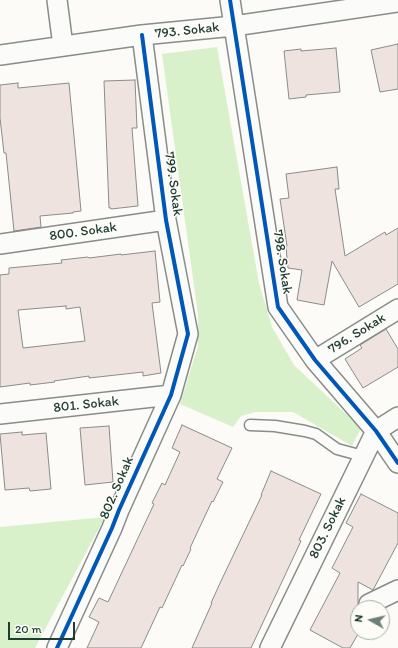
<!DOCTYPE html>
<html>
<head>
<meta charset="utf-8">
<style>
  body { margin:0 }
  #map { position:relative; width:398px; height:648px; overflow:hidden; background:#fcfbf8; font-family:Itim,sans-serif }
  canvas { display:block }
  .north { position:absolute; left:350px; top:600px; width:40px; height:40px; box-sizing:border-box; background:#fdfcf7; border:1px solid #a4b0a9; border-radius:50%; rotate:278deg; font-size:11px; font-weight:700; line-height:16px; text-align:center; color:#1f3d34 }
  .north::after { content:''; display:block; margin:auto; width:14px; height:18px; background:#6c8079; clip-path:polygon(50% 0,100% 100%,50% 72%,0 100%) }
  .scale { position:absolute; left:8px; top:622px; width:67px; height:18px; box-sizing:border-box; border:2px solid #1f3d34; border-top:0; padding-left:5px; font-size:12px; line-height:14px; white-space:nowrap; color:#1f3d34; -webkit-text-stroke:3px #fdfcf7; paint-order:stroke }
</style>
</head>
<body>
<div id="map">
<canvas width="398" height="648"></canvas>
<div class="north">N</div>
<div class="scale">20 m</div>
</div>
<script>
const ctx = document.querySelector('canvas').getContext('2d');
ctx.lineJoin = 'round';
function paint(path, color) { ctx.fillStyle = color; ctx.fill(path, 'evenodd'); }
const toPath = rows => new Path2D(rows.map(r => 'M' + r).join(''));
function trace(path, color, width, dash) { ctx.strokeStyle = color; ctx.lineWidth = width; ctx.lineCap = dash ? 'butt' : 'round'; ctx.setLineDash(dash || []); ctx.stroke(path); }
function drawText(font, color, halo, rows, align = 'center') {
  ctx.font = font + ' Itim,sans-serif'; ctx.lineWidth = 3; ctx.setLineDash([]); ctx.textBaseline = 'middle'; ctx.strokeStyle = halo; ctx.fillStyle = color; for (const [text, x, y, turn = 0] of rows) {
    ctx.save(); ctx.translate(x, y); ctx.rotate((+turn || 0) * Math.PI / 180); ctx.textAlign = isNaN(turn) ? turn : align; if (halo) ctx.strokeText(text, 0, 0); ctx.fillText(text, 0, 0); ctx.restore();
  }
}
paint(toPath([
  [217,47,259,283,272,327,294,365,361,428,352,446,293,412,256,412,241,416,233,427,180,404,198,346,198,315,162,54],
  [105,517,35,648,0,648,0,527]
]), '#d9f1ca');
const building = toPath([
  [398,44,398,89,380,92,371,50,398,44],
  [336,48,340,92,306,95,306,97,289,99,284,51,301,49,301,51,336,48],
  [135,80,137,128,132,128,138,206,111,209,111,208,109,208,104,81,135,80],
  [18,83,18,88,69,83,81,211,73,212,73,213,40,216,41,227,14,231,6,153,4,153,0,118,0,85,18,83],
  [337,167,339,189,335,189,345,256,385,232,386,235,398,228,398,284,359,307,332,261,324,305,297,300,302,270,288,268,286,247,287,246,280,199,289,198,286,174,337,167],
  [155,251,160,302,152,303,161,373,143,376,143,372,89,378,89,376,54,381,55,382,30,385,30,383,0,387,0,275,9,274,9,268,62,263,61,260,88,257,89,258,121,254,121,255,155,251],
  [66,306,66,309,80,307,85,341,23,348,18,310,66,306],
  [386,329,398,349,398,367,363,388,345,359,362,348,360,345,386,329],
  [182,425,232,448,217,479,223,482,213,502,212,501,190,548,191,549,183,566,182,565,162,608,160,607,141,648,87,648,99,622,89,617,99,598,108,602,154,504,152,503,162,483,165,485,180,452,172,448,182,425],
  [109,426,113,482,85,485,80,428,109,426],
  [22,432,22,435,46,433,51,489,30,491,29,488,5,490,0,434,22,432],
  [271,471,321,494,299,540,301,541,251,648,192,648,212,603,211,603,221,581,262,495,261,495,271,471],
  [361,494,398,513,398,543,373,590,358,582,358,634,350,648,343,648,310,630,340,573,332,568,353,527,346,523,361,494]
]);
paint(building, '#efe3e0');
trace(building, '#888d8a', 1);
const service = toPath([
  [250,425,275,426,305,431,316,434,337,449,363,456]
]);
const minor = toPath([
  [57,0,63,46],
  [230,0,278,307,315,360,376,431,398,463],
  [0,55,142,35,234,26,398,2],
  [0,244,166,220],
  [315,360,398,309],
  [0,414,171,395],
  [369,604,398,590],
  [57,648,112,528,119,510,171,395,188,334,166,220,142,35],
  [270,648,376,431,398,417]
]);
trace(service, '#888d8a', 13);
trace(minor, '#888d8a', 22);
trace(service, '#fbfbf9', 10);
trace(minor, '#fbfbf9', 19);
trace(toPath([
  [230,0,278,307,315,360,376,431,398,463],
  [57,648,112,528,119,510,171,395,188,334,166,220,142,35]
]), '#0057b8', 4);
drawText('14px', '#1f3d34', '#fdfcf7', [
  ["793. Sokak",187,31,-6],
  ["799. Sokak",173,184,82],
  ["800. Sokak",83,232,-8],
  ["798. Sokak",282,262,81],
  ["796. Sokak",357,334,-32],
  ["801. Sokak",86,405,-6],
  ["802. Sokak",117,488,-67],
  ["803. Sokak",328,528,-64]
]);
</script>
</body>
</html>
